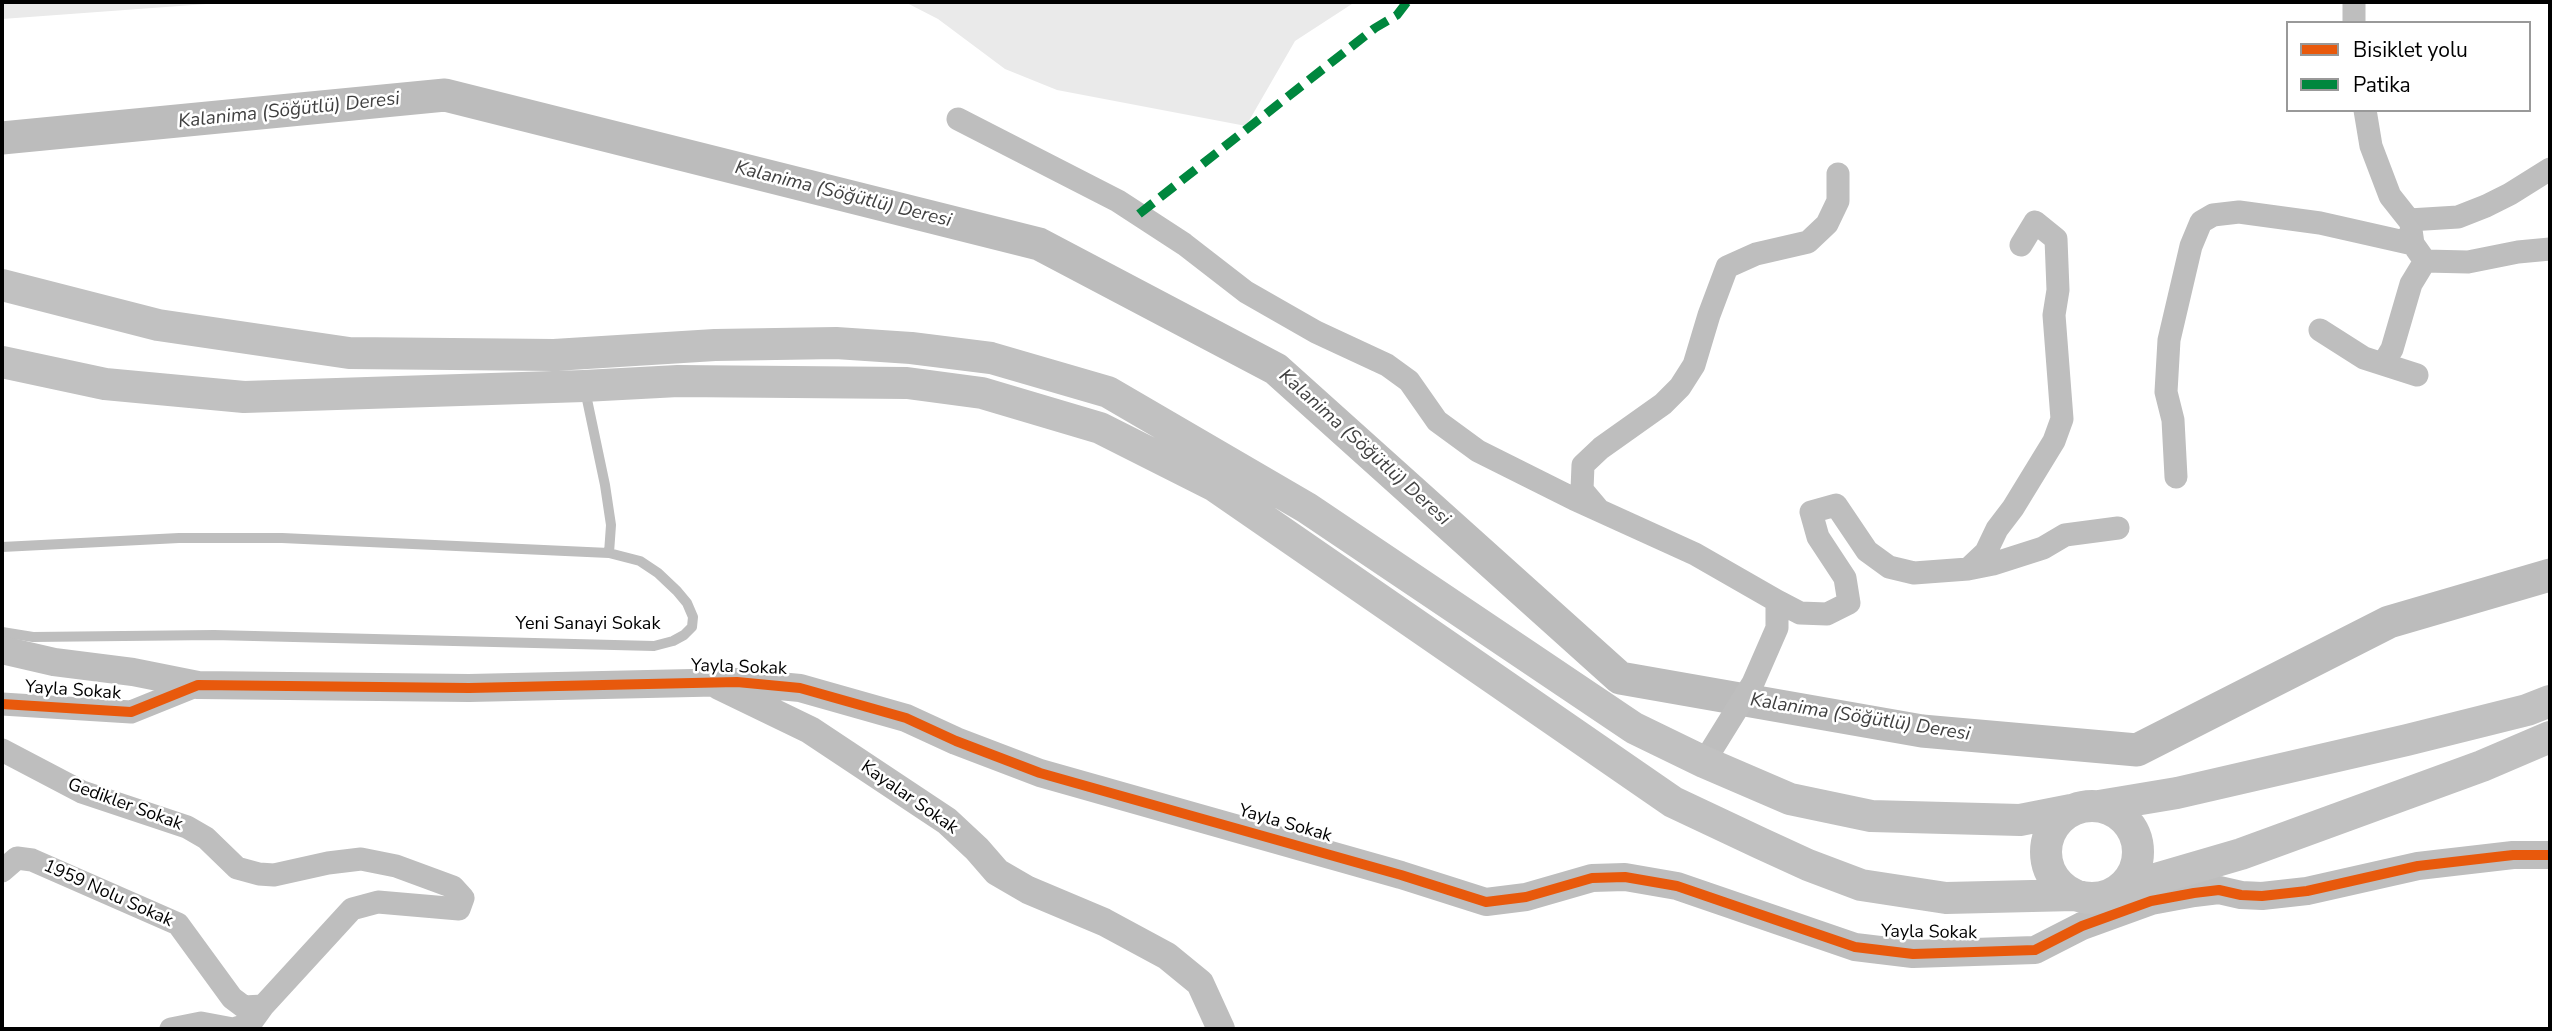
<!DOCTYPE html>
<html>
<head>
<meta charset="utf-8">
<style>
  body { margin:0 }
  #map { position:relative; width:2552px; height:1031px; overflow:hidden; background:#fff; font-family:"Nunito Sans",sans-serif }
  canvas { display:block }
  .frame { position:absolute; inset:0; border:4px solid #000; pointer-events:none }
  .legend { position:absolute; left:2286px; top:21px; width:245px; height:91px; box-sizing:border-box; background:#fff; border:2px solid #999; margin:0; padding:9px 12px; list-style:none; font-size:21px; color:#000 }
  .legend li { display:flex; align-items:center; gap:14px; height:35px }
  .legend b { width:35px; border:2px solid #999 }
</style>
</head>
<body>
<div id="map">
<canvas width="2552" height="1031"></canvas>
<div class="frame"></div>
<ul class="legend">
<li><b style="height:9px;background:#e8590c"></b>Bisiklet yolu</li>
<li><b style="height:9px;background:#00873e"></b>Patika</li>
</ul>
</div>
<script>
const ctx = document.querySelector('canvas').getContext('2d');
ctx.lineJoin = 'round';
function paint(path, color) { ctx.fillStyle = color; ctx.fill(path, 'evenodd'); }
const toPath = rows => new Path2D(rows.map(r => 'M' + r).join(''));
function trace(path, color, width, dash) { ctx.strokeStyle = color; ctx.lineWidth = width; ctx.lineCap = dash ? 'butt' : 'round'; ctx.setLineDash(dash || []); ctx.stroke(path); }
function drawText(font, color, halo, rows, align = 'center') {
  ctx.font = font + ' "Nunito Sans",sans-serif'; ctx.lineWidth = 5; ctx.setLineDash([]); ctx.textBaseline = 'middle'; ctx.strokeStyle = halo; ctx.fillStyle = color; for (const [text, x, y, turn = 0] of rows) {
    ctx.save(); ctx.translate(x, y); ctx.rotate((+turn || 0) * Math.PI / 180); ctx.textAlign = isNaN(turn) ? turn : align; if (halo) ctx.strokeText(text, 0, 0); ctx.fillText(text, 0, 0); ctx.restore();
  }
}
paint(toPath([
  [2,2,234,2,2,19],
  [905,2,1355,2,1295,41,1246,126,1057,90,1005,69,938,19]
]), '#eaeaea');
trace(toPath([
  [2,138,445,95,1039,244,1276,369,1620,678,1922,731,2137,750,2389,622,2550,575]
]), '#bcbcbc', 33);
trace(toPath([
  [585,390,605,485,611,525,609,553],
  [2,547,179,538,282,538,609,553,640,561,658,573,677,591,687,603,693,617,692,627,684,635,673,641,654,646,214,635,33,637,2,632]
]), '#bebebe', 10);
trace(toPath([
  [2354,2,2354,23],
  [2365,110,2371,146,2390,196,2409,220,2458,217,2486,206,2510,194,2550,169],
  [958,119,1118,201,1184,244,1246,292,1316,332,1387,365,1409,381,1437,421,1478,451,1574,499,1695,554,1777,601,1777,628,1753,683,1704,762],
  [2411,230,2413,244,2425,261,2468,262,2518,252,2550,249],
  [2320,330,2364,358,2417,375],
  [2383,364,2392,349,2411,284,2425,261],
  [2176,477,2173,420,2166,392,2169,340,2191,246,2201,222,2213,215,2239,212,2320,223,2413,244],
  [1598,509,1582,490,1583,465,1601,448,1663,404,1680,387,1694,365,1709,315,1727,267,1756,254,1808,242,1827,224,1838,201,1838,174],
  [1968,569,1993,564,2043,548,2065,535,2118,528],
  [1777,601,1800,613,1827,614,1849,603,1845,578,1818,537,1811,512,1836,505,1867,551,1889,567,1914,573,1968,569,1986,552,1997,529,2013,508,2054,441,2062,419,2054,315,2058,290,2056,239,2035,222,2021,245],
  [2,704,131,712,198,685],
  [2,750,82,792,187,827,206,838,237,868,259,874,274,875,328,863,361,859,396,866,453,887,463,898,459,909,378,902,352,909,263,1006,250,1024,233,1029,201,1023,171,1029],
  [2,871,17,858,32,860,178,924,232,998,244,1007,263,1006]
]), '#bebebe', 23);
trace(toPath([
  [2,650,54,662,133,672,198,685,469,688,737,682,800,688,906,718,956,741,1040,773,1401,875,1486,902,1526,897,1592,878,1625,877,1677,886,1855,947,1913,954,2035,950,2082,926,2151,901,2194,893,2219,890,2241,895,2262,896,2307,891,2418,866,2513,855,2550,855],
  [719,686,810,730,947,821,977,849,997,872,1028,890,1104,922,1167,956,1200,983,1221,1029]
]), '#bebebe', 28);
trace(toPath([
  [2,285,158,325,349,353,554,355,715,345,836,343,911,348,991,358,1108,392,1307,508,1634,728,1704,762,1790,799,1871,816,2020,820,2071,810],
  [2,362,105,384,244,397,584,386,678,381,907,383,982,393,1100,428,1215,486,1673,802,1760,843,1808,865,1861,885,1946,898,2075,895],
  '2046 852a46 46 0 1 1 92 0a46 46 0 1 1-92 0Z',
  [2099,806,2177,793,2407,740,2527,710,2550,701],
  [2121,889,2241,854,2482,766,2550,737]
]), '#c1c1c1', 32);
trace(toPath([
  [1139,214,1375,28,1397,15,1407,2]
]), '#00873e', 9, [18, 9]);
trace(toPath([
  [2,704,131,712,198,685,469,688,737,682,800,688,906,718,956,741,1040,773,1401,875,1486,902,1526,897,1592,878,1625,877,1677,886,1855,947,1913,954,2035,950,2082,926,2151,901,2194,893,2219,890,2241,895,2262,896,2307,891,2418,866,2513,855,2550,855]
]), '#e8590c', 10);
drawText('18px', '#000', '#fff', [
  ["Yeni Sanayi Sokak",588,625],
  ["Yayla Sokak",739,668,2],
  ["Yayla Sokak",73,691,4],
  ["Kayalar Sokak",909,798,35],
  ["Gedikler Sokak",125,805,20],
  ["Yayla Sokak",1285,824,16],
  ["1959 Nolu Sokak",108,894,24],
  ["Yayla Sokak",1929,933,1]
]);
drawText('italic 19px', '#404040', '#fff', [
  ["Kalanima (Söğütlü) Deresi",289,111,-6],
  ["Kalanima (Söğütlü) Deresi",843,195,14],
  ["Kalanima (Söğütlü) Deresi",1364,448,42],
  ["Kalanima (Söğütlü) Deresi",1860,718,9]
]);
</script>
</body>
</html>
